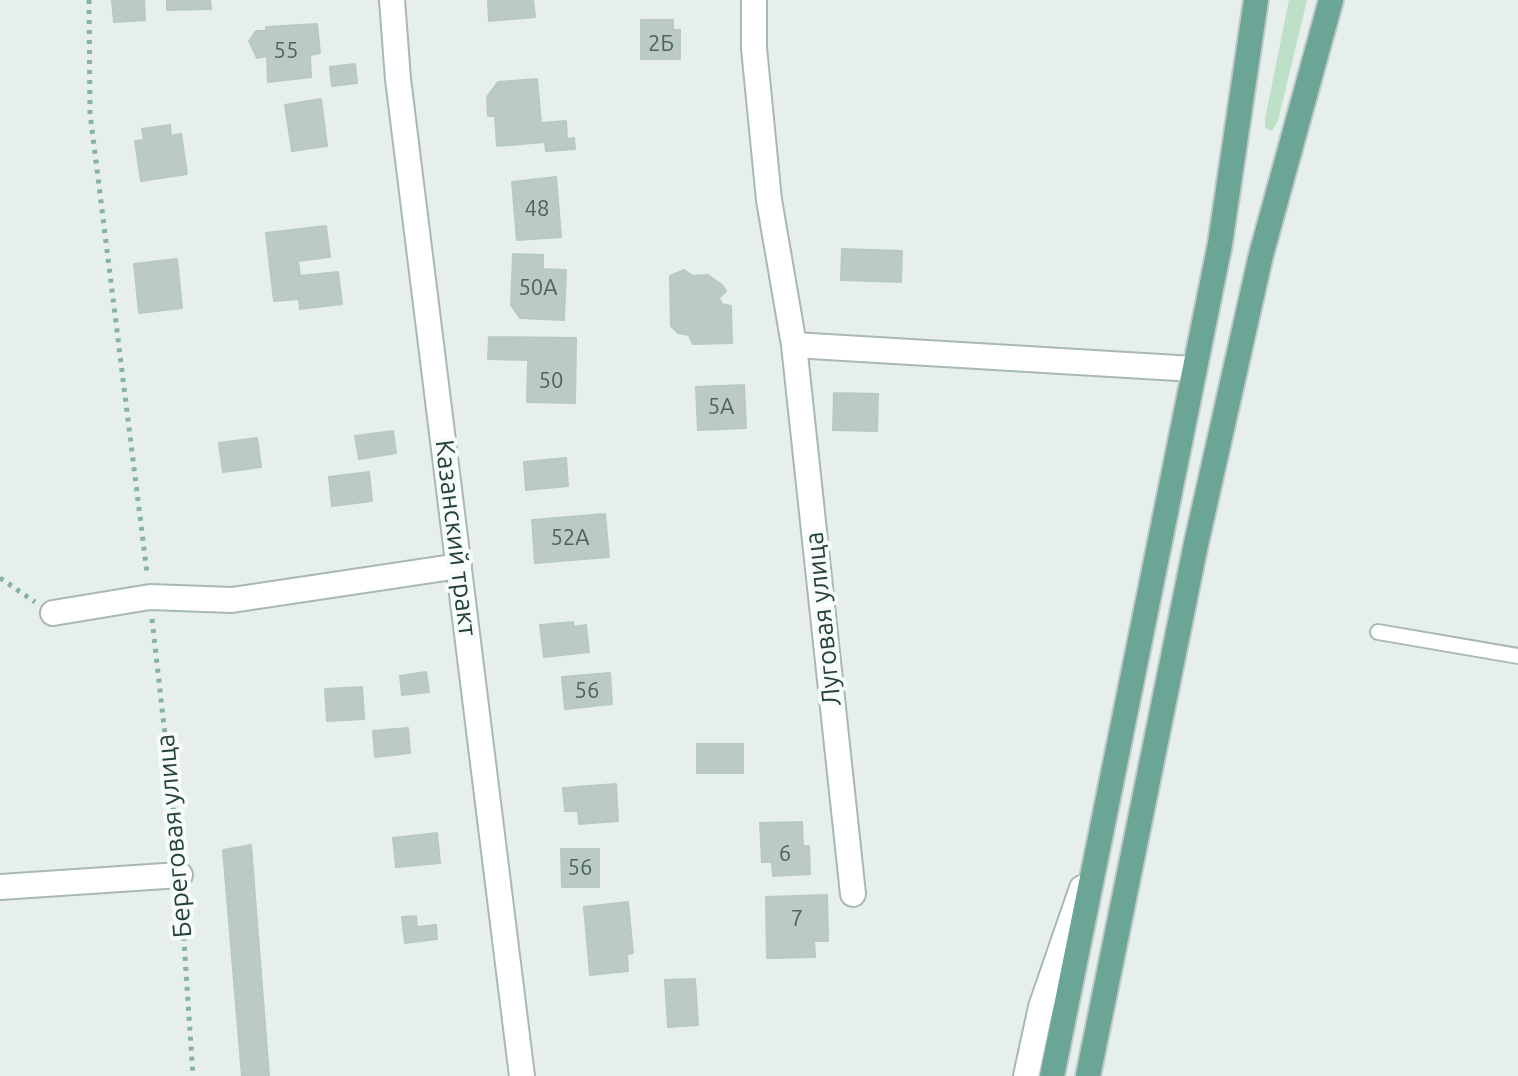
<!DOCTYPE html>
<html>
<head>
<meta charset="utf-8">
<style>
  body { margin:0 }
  canvas { display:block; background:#e6efeb }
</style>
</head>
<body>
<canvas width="1518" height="1076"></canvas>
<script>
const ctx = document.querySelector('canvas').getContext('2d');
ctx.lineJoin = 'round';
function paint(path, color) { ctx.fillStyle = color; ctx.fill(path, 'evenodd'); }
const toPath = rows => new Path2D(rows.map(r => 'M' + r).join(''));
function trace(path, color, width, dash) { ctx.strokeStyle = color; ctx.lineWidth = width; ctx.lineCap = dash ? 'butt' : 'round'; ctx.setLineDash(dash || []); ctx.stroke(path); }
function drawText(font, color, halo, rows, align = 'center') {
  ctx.font = font + ' Ubuntu,sans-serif'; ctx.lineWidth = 8; ctx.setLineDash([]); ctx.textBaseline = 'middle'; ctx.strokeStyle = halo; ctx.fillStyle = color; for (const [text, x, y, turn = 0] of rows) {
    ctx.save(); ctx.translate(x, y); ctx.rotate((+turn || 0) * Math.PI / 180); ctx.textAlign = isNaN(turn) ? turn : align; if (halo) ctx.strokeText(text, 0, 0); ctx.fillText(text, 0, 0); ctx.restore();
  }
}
paint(toPath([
  [1289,0,1307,0,1278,121,1272,131,1265,128,1265,119]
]), '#bfe0c8');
const building = toPath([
  [112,0,144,0,145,20,114,22,112,0],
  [167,0,210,0,211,9,167,10,167,0],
  [488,0,533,0,535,17,489,21,488,0],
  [641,20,673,20,673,30,680,30,680,59,641,59,641,20],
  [317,24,320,53,310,55,311,77,268,82,267,56,257,58,249,41,256,31,266,31,266,27,317,24],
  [355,64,357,83,332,86,330,67,355,64],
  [537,79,541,123,566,121,567,139,574,138,575,149,546,151,545,142,497,146,495,116,488,116,487,97,498,82,537,79],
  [321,99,327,146,292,151,285,105,321,99],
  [170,125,171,136,181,134,187,174,141,181,135,141,144,140,142,129,170,125],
  [556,177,561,237,517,240,512,182,556,177],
  [326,226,330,257,298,261,300,276,338,272,342,304,300,309,299,299,274,301,266,233,326,226],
  [842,249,902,251,901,282,841,280,842,249],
  [513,254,543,255,543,269,566,270,564,320,520,318,511,305,513,254],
  [177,259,182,308,139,313,134,264,177,259],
  [684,270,693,276,708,275,722,285,726,291,719,298,722,304,731,306,732,343,693,344,689,335,678,333,671,326,670,276,684,270],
  [489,337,576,338,575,403,527,402,528,360,488,359,489,337],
  [744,385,746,428,698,430,696,387,744,385],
  [834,393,878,394,877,431,833,430,834,393],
  [393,431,396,453,359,459,355,436,393,431],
  [257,438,261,467,223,472,219,443,257,438],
  [566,458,568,486,526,490,524,462,566,458],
  [369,472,372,501,332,506,329,477,369,472],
  [605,514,609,557,535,563,532,520,605,514],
  [573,622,574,627,586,625,589,652,544,657,540,625,573,622],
  [426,672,429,692,402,695,400,676,426,672],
  [610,673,612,704,565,709,562,677,610,673],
  [362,687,364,719,327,721,325,689,362,687],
  [408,728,410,753,375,757,373,731,408,728],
  [697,744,743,744,743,773,697,773,697,744],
  [616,784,618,821,579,824,578,811,565,811,563,788,616,784],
  [802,822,803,846,809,846,810,874,773,876,772,862,762,862,760,823,802,822],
  [437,833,440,863,396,867,393,838,437,833],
  [251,845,269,1076,242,1076,223,850,251,845],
  [561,849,599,849,599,887,562,887,561,849],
  [827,895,828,941,814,941,815,957,767,958,766,897,827,895],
  [628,902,633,953,627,954,628,971,590,975,584,907,628,902],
  [416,916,417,927,436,925,437,939,405,943,402,917,416,916],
  [695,979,698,1025,668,1027,665,980,695,979]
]);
paint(building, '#bbcac4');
trace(building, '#b8c9c2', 2);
const service = toPath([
  [1378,632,1518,656]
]);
const minor = toPath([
  [392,0,398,79,522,1076],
  [754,0,754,48,769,200,794,345,1194,369],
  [794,345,853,894],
  [53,613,150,597,232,600,459,566],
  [0,887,180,875]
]);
const tertiary = toPath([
  [1026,1076,1041,1007,1082,888]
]);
const primary = toPath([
  [1052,1076,1220,244,1256,0],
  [1088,1076,1196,544,1261,255,1331,0]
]);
trace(service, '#a8b8b2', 18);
trace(minor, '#a8b8b2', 28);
trace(tertiary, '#a8b8b2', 28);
trace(primary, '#c2cac8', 28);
trace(toPath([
  [89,0,90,113,147,573],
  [0,578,35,602],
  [152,619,178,851],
  [181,897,193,1076]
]), '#86b3a5', 5, [4, 6]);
trace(service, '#fff', 14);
trace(minor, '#fff', 24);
trace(tertiary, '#fff', 24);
trace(primary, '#6aa596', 24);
drawText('22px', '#4a645c', null, [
  ["2Б",661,44],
  ["55",286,51],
  ["48",537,209],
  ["50А",538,288],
  ["50",551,381],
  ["5А",721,407],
  ["52А",570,538],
  ["56",587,691],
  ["6",785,854],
  ["56",580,868],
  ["7",797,919]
]);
drawText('26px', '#24423a', '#f7fbf9', [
  ["Казанский тракт",456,538,83],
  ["Луговая улица",823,619,-96],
  ["Береговая улица",174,836,-95]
]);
</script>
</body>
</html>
